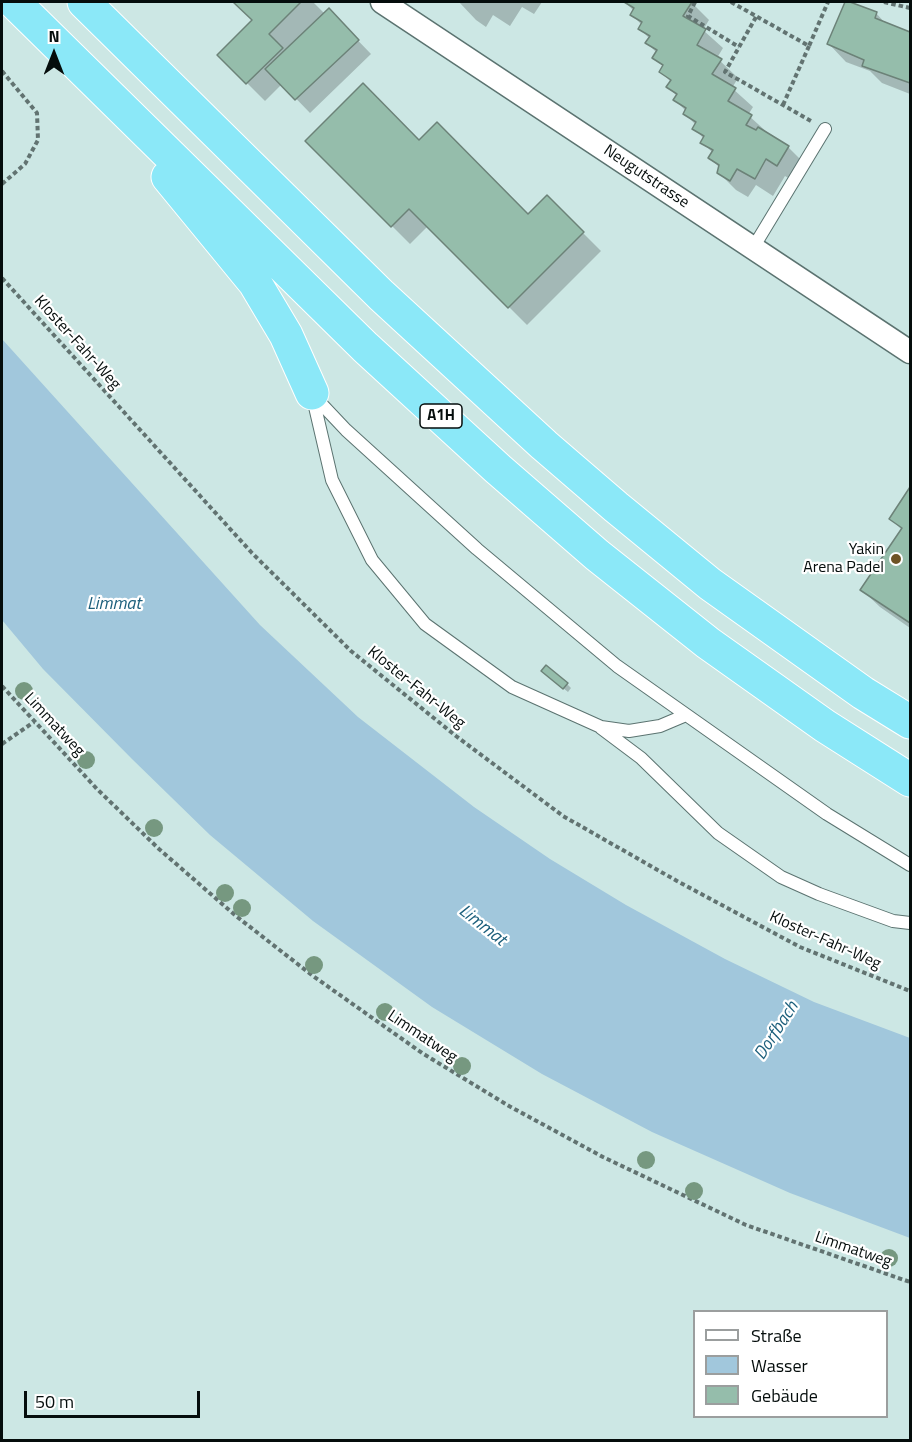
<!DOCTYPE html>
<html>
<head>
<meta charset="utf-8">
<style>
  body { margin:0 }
  #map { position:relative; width:912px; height:1442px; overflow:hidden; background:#cce7e4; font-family:"Titillium Web",sans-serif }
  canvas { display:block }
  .frame { position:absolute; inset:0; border:3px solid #050d0c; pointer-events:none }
  .legend { position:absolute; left:693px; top:1310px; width:195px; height:108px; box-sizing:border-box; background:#fff; border:2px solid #9b9e9e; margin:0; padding:8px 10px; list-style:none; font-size:18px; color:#050d0c }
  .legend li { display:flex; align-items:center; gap:12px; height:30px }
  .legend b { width:30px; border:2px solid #9b9e9e }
  .north { position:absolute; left:24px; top:24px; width:60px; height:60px; -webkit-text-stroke:4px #fff; paint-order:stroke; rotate:0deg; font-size:16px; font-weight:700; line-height:24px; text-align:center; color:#050d0c }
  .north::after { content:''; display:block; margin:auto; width:21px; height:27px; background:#050d0c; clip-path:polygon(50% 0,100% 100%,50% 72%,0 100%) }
  .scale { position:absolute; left:24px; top:1391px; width:176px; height:27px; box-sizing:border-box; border:3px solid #050d0c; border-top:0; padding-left:8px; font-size:18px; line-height:21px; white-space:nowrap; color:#050d0c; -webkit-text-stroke:4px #fff; paint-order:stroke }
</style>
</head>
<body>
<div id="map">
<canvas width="912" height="1442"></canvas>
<div class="frame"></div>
<ul class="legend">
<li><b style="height:8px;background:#fff"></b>Straße</li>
<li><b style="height:16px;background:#a1c7dc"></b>Wasser</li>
<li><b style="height:16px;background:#95bdab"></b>Gebäude</li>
</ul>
<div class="north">N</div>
<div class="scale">50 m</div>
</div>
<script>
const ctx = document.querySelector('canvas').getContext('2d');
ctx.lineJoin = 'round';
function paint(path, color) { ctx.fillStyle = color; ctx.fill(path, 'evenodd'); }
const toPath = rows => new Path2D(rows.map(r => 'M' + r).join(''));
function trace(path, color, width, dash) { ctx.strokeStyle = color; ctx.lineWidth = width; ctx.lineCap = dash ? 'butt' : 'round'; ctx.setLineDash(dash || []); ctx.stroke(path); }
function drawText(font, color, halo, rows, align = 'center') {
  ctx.font = font + ' "Titillium Web",sans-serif'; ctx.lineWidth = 4.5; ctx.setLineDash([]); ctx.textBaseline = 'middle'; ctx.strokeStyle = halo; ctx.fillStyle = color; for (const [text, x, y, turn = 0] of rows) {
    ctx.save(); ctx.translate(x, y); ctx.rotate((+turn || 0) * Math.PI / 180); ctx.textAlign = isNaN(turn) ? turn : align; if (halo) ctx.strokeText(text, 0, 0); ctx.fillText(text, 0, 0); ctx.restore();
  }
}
paint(toPath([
  [2,339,260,625,358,717,474,807,550,859,626,905,725,959,814,1002,910,1038,910,1238,790,1193,652,1132,542,1074,432,1007,313,921,210,835,132,759,43,669,2,620]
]), '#a1c7dc');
paint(toPath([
  [235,2,313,2,325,14,342,24,371,54,310,113,282,84,265,101,219,55,254,20],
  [459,2,542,2,534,14,522,7,510,26,493,15,486,27,476,20],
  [625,2,691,2,709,20,703,30,723,48,717,58,738,78,732,88,753,107,748,115,769,134,788,147,806,165,795,182,785,176,773,196,756,185,748,197,736,190,718,172,720,168,710,158,713,153,702,142,704,139,694,128,696,125,684,113,686,111,675,100,678,97,668,87,671,82,661,72,664,67,654,58,657,53,647,43,650,39,640,29,642,25,632,15,634,11],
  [846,2,876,13,886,24,910,33,910,94,882,83,870,71,846,62,829,44],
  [307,141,419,142,528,216,547,197,601,251,527,325,428,226,410,244],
  [910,490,910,628,880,607,862,590,902,530,891,519],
  [547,675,567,684,571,688,568,692]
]), '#0003');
const building = toPath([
  [233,2,301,2,269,34,283,48,246,84,217,55,252,20,233,2],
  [624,2,692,2,683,16,706,29,697,45,722,59,712,74,736,88,728,101,752,115,746,125,756,130,758,127,789,146,777,166,766,159,755,179,737,169,730,181,717,173,719,165,708,158,713,150,700,143,704,136,692,129,696,122,683,114,686,108,673,100,677,94,666,87,671,80,659,72,663,65,652,58,657,50,645,43,650,36,638,29,642,22,630,15,634,8,624,2],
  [845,2,850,2,877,12,875,18,910,32,910,83,862,66,864,60,827,44,845,2],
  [329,8,359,40,295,100,265,69,329,8],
  [363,83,419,140,437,122,528,214,547,195,584,232,508,308,409,209,391,227,305,141,363,83],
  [910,487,910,623,860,590,902,528,889,519,910,487],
  [546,665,568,683,563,689,541,671,546,665]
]);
paint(building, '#95bdab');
trace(building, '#6c8278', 1.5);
const service = toPath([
  [753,248,825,129],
  [312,394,346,430,477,549,617,666,827,814,910,865],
  [312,394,332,480,372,560,425,624,512,687,601,727,629,731,660,726,686,715],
  [601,728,641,758,718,833,781,877,819,894,893,921,910,923]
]);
const minor = toPath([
  [382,2,910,352]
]);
const motorway = toPath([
  [14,2,365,347,498,469,597,555,708,643,825,726,910,780],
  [84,2,381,295,544,445,616,507,710,584,863,693,910,722],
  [168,177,255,283,286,335,312,393]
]);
trace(service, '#5b7370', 14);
trace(minor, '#5b7370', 25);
trace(motorway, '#fff', 35);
trace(toPath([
  [695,2,688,16,739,47],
  [731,2,809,46,828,2],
  [884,2,910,8],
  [756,17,725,72,811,121],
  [2,71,37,113,38,140,25,164,2,184],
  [783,105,809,46],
  [2,278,252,553,351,651,456,736,563,816,677,881,800,947,910,991],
  [2,686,97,789,159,849,236,916,313,976,422,1053,509,1106,603,1157,746,1225,910,1282],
  [2,744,34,722]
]), '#627371', 4, [4.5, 3]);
trace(service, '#fff', 12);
trace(minor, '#fff', 22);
trace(motorway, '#8be8f8', 33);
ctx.fillStyle = '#769880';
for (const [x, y] of [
  [24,691],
  [86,760],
  [154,828],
  [225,893],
  [242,908],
  [314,965],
  [385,1012],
  [462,1066],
  [646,1160],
  [694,1191],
  [889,1258]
]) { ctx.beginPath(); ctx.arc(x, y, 9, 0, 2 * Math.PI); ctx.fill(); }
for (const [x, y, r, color] of [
  [896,559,6,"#6e5325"]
]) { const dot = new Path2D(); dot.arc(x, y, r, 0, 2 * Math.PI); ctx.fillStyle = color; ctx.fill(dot); trace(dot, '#fff', 2); }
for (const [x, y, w] of [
  [441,416,42]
]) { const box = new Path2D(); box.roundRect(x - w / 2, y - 12, w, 24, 4.5); ctx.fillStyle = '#fff'; ctx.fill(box); trace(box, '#050d0c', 1.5); }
drawText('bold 15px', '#050d0c', null, [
  ["A1H",441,416]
]);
drawText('16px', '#050d0c', '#fff', [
  ["Neugutstrasse",646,177,34],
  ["Kloster-Fahr-Weg",77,343,48],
  ["Kloster-Fahr-Weg",416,688,39],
  ["Limmatweg",54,725,47],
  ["Kloster-Fahr-Weg",825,941,24],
  ["Limmatweg",422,1037,34],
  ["Limmatweg",853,1250,19]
]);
drawText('16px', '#050d0c', '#fff', [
  ["Yakin",884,550],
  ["Arena Padel",884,568]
], 'right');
drawText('italic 18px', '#1c5f7c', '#fff', [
  ["Limmat",114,605],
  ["Limmat",482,926,38],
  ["Dorfbach",777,1031,-57]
]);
</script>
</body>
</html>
